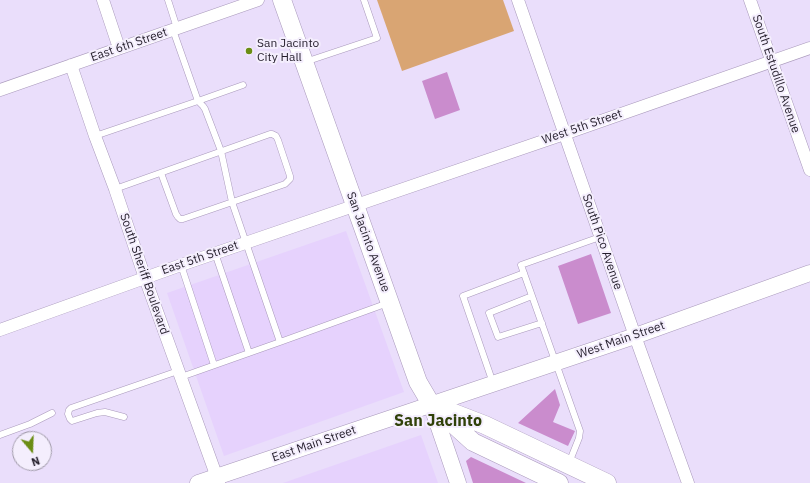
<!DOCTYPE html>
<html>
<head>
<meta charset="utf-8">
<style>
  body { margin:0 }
  #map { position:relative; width:810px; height:483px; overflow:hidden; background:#eadefb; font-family:"IBM Plex Sans",sans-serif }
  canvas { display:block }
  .north { position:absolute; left:12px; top:431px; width:40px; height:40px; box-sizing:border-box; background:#f4eefd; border:1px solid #a09aa9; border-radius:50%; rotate:161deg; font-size:11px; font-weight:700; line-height:16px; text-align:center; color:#231d2a }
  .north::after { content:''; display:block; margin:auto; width:14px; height:18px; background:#6b8d14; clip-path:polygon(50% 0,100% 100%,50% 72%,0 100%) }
</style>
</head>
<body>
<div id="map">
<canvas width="810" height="483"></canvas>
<div class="north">N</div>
</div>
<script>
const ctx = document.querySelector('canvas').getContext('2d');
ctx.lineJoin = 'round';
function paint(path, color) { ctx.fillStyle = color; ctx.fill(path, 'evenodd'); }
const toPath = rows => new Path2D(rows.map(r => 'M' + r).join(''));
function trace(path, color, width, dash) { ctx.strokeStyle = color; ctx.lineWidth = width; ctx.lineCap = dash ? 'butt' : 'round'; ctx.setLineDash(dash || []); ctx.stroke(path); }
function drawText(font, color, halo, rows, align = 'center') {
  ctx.font = font + ' "IBM Plex Sans",sans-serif'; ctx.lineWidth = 4; ctx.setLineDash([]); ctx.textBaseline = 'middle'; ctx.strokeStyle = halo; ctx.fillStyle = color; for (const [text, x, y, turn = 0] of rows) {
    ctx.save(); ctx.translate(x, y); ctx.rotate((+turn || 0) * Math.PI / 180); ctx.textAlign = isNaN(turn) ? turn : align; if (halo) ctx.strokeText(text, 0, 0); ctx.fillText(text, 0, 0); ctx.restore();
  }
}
paint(toPath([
  [346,231,404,392,224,456,167,293],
  [421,435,438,483,283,483]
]), '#e6d2fd');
paint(toPath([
  [377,0,503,0,514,31,402,71]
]), '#d9a573');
paint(toPath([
  [447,72,460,110,435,119,422,81],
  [591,254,611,313,578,324,558,266],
  [555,389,560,405,553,422,575,431,568,446,518,423],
  [471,457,526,483,473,483,466,461]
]), '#ca8ccd');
const service = toPath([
  [168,0,177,28],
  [305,62,377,38,364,0],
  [198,101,243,85],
  [95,136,198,101,173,30],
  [115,189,270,134,272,134,276,136,278,140,290,176,290,179,285,184,183,219,180,219,178,217,176,214,161,173],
  [215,253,249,353],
  [181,265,214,365],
  [532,296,489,313,498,337,542,323],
  [280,342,388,303],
  [181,377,280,342,232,202,221,151,205,109,203,106,198,101],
  [493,383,463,296,524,273],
  [124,417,105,412,97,413,72,421,70,419,68,414,69,410,71,408,178,371],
  [0,435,30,424,52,413],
  [569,463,579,438,580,431,521,265,600,237]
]);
const minor = toPath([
  [103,0,119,48],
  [518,0,635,336,688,483],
  [750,0,810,170],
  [71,65,95,136,115,189,145,278,219,483],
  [0,90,258,0],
  [0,330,181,265,564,134,810,48]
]);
const tertiary = toPath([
  [431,404,458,483],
  [198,483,635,336,810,273]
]);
const secondary = toPath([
  [282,0,418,382,431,404,473,442,559,483],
  [441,408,485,425,607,483]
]);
trace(service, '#a999bb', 7);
trace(minor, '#a999bb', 13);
trace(tertiary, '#a999bb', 17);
trace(secondary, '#a999bb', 19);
trace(service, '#fff', 6);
trace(minor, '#fff', 12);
trace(tertiary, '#fff', 16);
trace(secondary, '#fff', 18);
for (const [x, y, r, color] of [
  [249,51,4,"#6b8d14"]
]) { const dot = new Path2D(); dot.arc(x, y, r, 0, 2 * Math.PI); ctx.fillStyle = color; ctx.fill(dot); trace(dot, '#f4eefd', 1.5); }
drawText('12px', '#231d2a', '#f4eefd', [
  ["San Jacinto",257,44],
  ["City Hall",257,58]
], 'left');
drawText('12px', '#231d2a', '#f4eefd', [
  ["East 6th Street",129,45,-19],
  ["South Estudillo Avenue",776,74,71],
  ["West 5th Street",582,127,-19],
  ["San Jacinto Avenue",368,242,70],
  ["South Pico Avenue",602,242,71],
  ["East 5th Street",200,258,-19],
  ["South Sheriff Boulevard",144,274,71],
  ["West Main Street",621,340,-19],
  ["East Main Street",314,444,-19]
]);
drawText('bold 16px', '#304109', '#f4eefd', [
  ["San Jacinto",438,421]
]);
</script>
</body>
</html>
